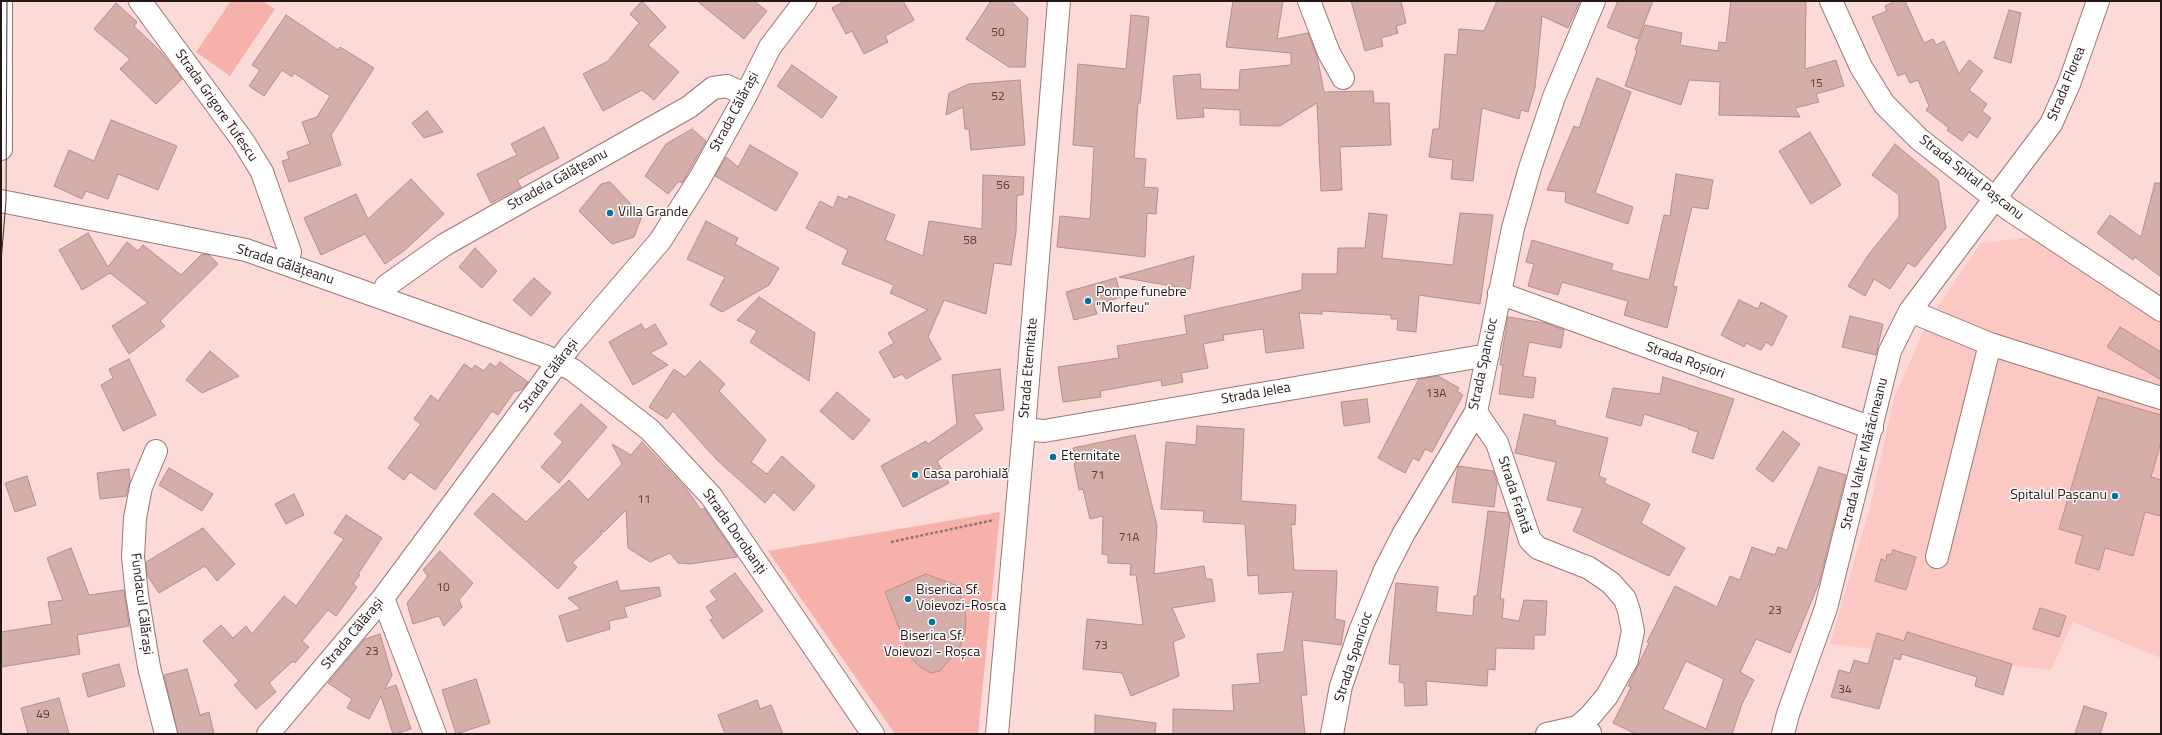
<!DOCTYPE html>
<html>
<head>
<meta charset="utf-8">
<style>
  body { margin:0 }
  #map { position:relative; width:2162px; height:735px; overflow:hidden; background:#fcdad7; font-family:"Titillium Web",sans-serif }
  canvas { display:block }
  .frame { position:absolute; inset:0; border:2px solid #261716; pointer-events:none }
</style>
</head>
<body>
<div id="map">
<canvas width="2162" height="735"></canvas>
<div class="frame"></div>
</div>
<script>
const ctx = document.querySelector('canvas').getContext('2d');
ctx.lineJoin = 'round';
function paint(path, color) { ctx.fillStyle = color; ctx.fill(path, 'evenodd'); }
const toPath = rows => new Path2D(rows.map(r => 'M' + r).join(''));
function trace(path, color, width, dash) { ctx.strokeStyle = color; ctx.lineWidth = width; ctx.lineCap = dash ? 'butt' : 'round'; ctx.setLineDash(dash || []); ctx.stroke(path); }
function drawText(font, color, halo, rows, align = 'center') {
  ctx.font = font + ' "Titillium Web",sans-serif'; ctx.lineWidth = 3; ctx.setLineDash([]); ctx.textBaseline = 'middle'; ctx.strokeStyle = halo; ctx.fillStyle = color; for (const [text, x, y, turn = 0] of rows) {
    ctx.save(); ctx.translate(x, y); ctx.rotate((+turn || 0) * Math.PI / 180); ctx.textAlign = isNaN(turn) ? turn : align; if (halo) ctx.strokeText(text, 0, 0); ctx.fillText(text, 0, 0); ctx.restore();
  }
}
paint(toPath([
  [2043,236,2161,317,2161,658,2073,622,2051,670,1830,644,1869,511,1894,398,1929,319,1981,243]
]), '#fbc8c4');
paint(toPath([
  [231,1,262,1,275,9,230,76,196,52],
  [1000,512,978,734,895,734,768,551]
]), '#f6b1ab');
const building = toPath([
  [642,1,666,27,648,45,679,72,654,100,642,90,603,111,583,74,608,61,639,23,630,14,642,1],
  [697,1,754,1,767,11,744,39,697,1],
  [845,1,903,1,914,20,885,36,888,42,864,54,852,31,846,34,832,8,845,1],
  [991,1,1011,1,1028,18,1025,67,1009,67,966,39,991,1],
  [1233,1,1283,1,1277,39,1308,33,1317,56,1324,92,1373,91,1374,103,1389,103,1391,145,1340,147,1342,190,1321,191,1317,103,1280,126,1240,125,1240,110,1203,108,1204,117,1177,119,1173,76,1200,74,1201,89,1239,90,1240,70,1291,65,1291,53,1226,47,1233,1],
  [1351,1,1401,1,1406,23,1396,26,1398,33,1381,38,1383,46,1365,51,1351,1],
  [1497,1,1580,1,1568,28,1542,16,1535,88,1528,112,1521,110,1519,119,1482,108,1473,181,1451,179,1453,160,1429,157,1433,129,1439,129,1445,54,1457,55,1459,29,1484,31,1497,1],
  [1618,1,1653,1,1638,39,1607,27,1618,1],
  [1731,1,1806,1,1805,69,1836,60,1844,86,1816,94,1819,102,1795,108,1800,117,1719,115,1720,82,1689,80,1681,105,1625,86,1637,51,1635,50,1645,25,1682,33,1680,45,1718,51,1719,42,1726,43,1731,1],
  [1896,1,1905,1,1924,43,1933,39,1936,45,1944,41,1959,74,1969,60,1983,71,1969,90,1987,104,1982,111,1991,118,1977,138,1969,132,1962,141,1947,130,1949,128,1926,110,1929,106,1918,80,1910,83,1905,73,1898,76,1872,17,1887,11,1885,6,1896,1],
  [116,3,137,22,134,26,161,52,182,79,156,104,120,69,130,59,94,29,116,3],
  [2009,10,2021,13,2011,63,1994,58,2009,10],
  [286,15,338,50,340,47,374,68,331,135,341,165,289,182,282,161,289,159,287,152,310,144,302,122,317,117,330,96,294,73,292,77,282,70,264,96,249,86,260,70,252,65,286,15],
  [1131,15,1149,17,1140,103,1138,103,1134,158,1146,159,1144,187,1158,188,1156,214,1147,213,1145,257,1057,247,1060,216,1090,219,1094,147,1073,145,1078,64,1126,69,1131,15],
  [792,65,837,97,822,118,777,86,792,65],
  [1597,78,1631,92,1595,193,1633,207,1628,224,1565,202,1566,192,1547,190,1574,126,1579,128,1597,78],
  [1020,80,1025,145,971,150,969,129,965,129,963,107,946,115,949,93,969,84,1020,80],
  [427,111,443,132,424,138,412,123,427,111],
  [111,120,177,146,158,190,118,174,108,199,86,191,82,199,54,186,69,150,94,161,111,120],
  [544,127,559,158,517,180,521,187,491,203,477,174,517,155,511,144,544,127],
  [692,129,706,141,682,183,679,181,668,194,645,176,666,144,692,129],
  [1810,132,1841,185,1811,204,1779,151,1810,132],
  [1895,144,1938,180,1946,228,1915,267,1908,263,1890,289,1874,279,1865,296,1848,286,1869,254,1899,217,1899,195,1872,175,1895,144],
  [750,145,798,173,776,211,715,176,726,157,738,167,750,145],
  [1676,174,1713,180,1708,209,1692,207,1673,286,1677,287,1667,328,1624,315,1628,301,1562,282,1558,295,1528,286,1534,264,1526,262,1532,240,1613,264,1611,270,1649,280,1664,215,1670,216,1676,174],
  [983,175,1024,177,1023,195,1017,195,1016,232,1011,265,994,263,986,314,944,300,928,337,941,359,906,379,902,374,894,378,879,352,894,343,888,333,928,310,890,293,894,285,842,264,848,250,806,228,820,201,833,208,838,196,847,200,849,196,895,215,885,240,923,256,929,221,982,229,983,175],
  [411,179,444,214,405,250,385,264,365,234,321,255,304,218,356,194,368,219,411,179],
  [610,182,642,216,634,237,612,244,579,211,601,184,610,182],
  [2155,183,2161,183,2161,277,2135,257,2133,260,2097,233,2110,215,2141,237,2155,183],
  [1369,213,1387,215,1382,258,1453,265,1460,213,1493,215,1480,304,1419,295,1416,332,1397,330,1398,319,1391,319,1391,315,1322,311,1322,314,1299,313,1304,348,1266,353,1263,329,1223,335,1224,340,1203,344,1208,368,1181,373,1183,382,1162,386,1161,380,1100,391,1101,397,1063,402,1058,367,1119,358,1117,346,1187,334,1184,316,1302,290,1302,274,1337,274,1338,248,1365,248,1369,213],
  [706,221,738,238,735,244,779,268,769,285,722,312,710,305,725,277,687,259,706,221],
  [88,233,108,267,127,242,138,251,143,245,181,275,202,254,209,255,218,264,160,321,165,326,129,354,112,326,148,303,110,273,82,290,59,250,88,233],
  [475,248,497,271,482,288,459,267,475,248],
  [1194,256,1190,289,1119,277,1194,256],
  [534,278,551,293,531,316,513,300,534,278],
  [1116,278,1121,297,1094,305,1097,314,1074,320,1066,292,1116,278],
  [759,297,815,333,809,381,750,342,757,331,737,320,759,297],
  [1739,300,1758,309,1761,302,1787,316,1772,346,1766,342,1761,350,1746,343,1744,347,1721,335,1739,300],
  [1850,316,1883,324,1876,355,1842,347,1850,316],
  [1508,317,1545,323,1564,330,1561,348,1529,342,1523,376,1536,378,1533,398,1499,394,1503,365,1500,365,1508,317],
  [641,324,645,330,655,324,667,344,650,353,668,365,633,385,609,342,641,324],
  [2120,327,2161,352,2161,380,2107,347,2120,327],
  [210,351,239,376,202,393,186,380,210,351],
  [129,359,156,415,123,431,101,385,113,378,109,369,129,359],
  [700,361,725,384,719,391,766,440,751,462,767,474,782,456,815,486,794,511,774,492,765,503,717,460,673,411,667,419,649,407,674,369,685,377,700,361],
  [500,362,528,382,523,389,514,392,498,415,492,411,435,490,410,472,404,480,388,468,421,424,414,419,431,395,438,401,464,364,472,369,475,365,484,371,490,363,496,367,500,362],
  [1000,369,1004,410,973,414,983,429,937,461,949,483,903,507,881,466,926,441,928,444,957,424,952,375,1000,369],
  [1438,376,1459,388,1457,391,1463,395,1432,452,1425,449,1419,461,1413,458,1405,473,1378,458,1419,379,1438,376],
  [1663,377,1734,399,1713,459,1692,452,1698,432,1688,429,1689,428,1644,414,1641,426,1606,417,1613,388,1660,394,1663,377],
  [837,392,870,420,853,440,820,411,837,392],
  [2098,397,2161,415,2161,442,2151,477,2161,480,2161,516,2145,512,2133,556,2105,548,2099,570,2075,563,2083,536,2059,529,2098,397],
  [1367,399,1370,422,1344,426,1341,402,1367,399],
  [581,404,607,427,559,483,541,467,563,442,554,434,581,404],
  [1524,414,1556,421,1555,425,1608,438,1599,476,1606,479,1604,483,1650,504,1641,523,1685,548,1669,576,1573,531,1583,508,1547,500,1556,462,1515,453,1524,414],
  [1197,426,1244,429,1241,501,1296,505,1295,525,1291,524,1294,570,1337,571,1335,619,1345,621,1341,645,1302,640,1307,695,1301,695,1305,734,1173,734,1173,709,1234,711,1232,685,1260,683,1257,654,1284,652,1293,592,1259,594,1258,575,1248,576,1245,524,1203,522,1204,511,1161,509,1166,442,1196,445,1197,426],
  [1783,431,1800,444,1773,482,1756,469,1783,431],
  [1135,435,1157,526,1154,574,1204,566,1206,579,1212,579,1215,601,1172,608,1185,637,1173,642,1179,676,1131,696,1122,673,1083,669,1087,619,1143,625,1136,575,1130,575,1131,564,1108,563,1108,555,1102,554,1103,516,1090,519,1083,489,1079,490,1074,464,1076,463,1073,448,1135,435],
  [642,442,685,487,701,510,704,508,737,557,690,564,678,563,670,553,650,562,628,548,626,510,604,532,601,530,602,534,572,563,577,567,558,589,474,514,493,493,526,522,569,480,588,500,622,464,612,444,631,455,642,442],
  [1458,466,1493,471,1497,483,1494,507,1452,502,1458,466],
  [1819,467,1846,475,1819,583,1790,653,1756,639,1740,672,1754,680,1742,704,1732,734,1636,734,1613,723,1631,687,1628,686,1649,643,1647,642,1675,586,1717,607,1730,576,1740,580,1752,547,1775,555,1778,547,1787,550,1819,467],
  [1686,661,1724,679,1706,729,1663,709,1686,661],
  [169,468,213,494,202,511,159,485,169,468],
  [129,469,130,481,126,496,100,499,97,473,129,469],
  [27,476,36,505,15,512,5,483,27,476],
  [294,494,304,515,286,524,275,504,294,494],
  [1488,511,1508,513,1510,521,1500,599,1504,599,1502,618,1519,621,1524,600,1547,601,1545,635,1534,635,1534,649,1496,648,1495,670,1488,669,1487,686,1426,681,1427,705,1405,706,1404,683,1399,682,1400,665,1389,664,1396,583,1438,587,1436,612,1473,616,1474,596,1477,596,1488,511],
  [346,515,382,538,358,574,360,575,353,584,357,587,336,616,328,610,302,641,309,647,295,663,293,661,269,683,276,692,256,709,234,685,239,681,203,641,221,625,233,638,246,626,252,634,284,596,296,606,344,539,334,533,346,515],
  [203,528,235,564,217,581,205,566,159,593,147,575,146,562,203,528],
  [71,548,89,595,124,590,129,626,77,635,80,654,1,667,1,632,52,624,48,602,63,600,47,558,71,548],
  [1893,550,1916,557,1906,590,1875,581,1881,559,1886,561,1887,554,1891,555,1893,550],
  [440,551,473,583,459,600,462,607,444,626,439,616,413,624,407,603,428,576,423,570,440,551],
  [735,573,763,611,723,639,710,620,713,618,706,607,717,600,710,591,735,573],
  [926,574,958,586,966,617,965,632,958,652,949,660,940,671,931,673,919,666,911,658,885,592,926,574],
  [617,581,620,591,659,587,661,596,624,607,627,617,609,621,610,629,567,642,559,616,581,609,568,598,617,581],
  [2040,608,2066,616,2059,637,2033,629,2040,608],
  [1907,632,2012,664,2003,695,1975,686,1977,677,1902,654,1900,660,1894,658,1879,709,1831,697,1839,670,1850,673,1854,660,1868,664,1877,633,1904,641,1907,632],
  [380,634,392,675,385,689,396,685,411,729,395,734,393,734,381,696,369,719,347,708,352,699,328,683,365,639,380,634],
  [119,664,125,686,88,697,82,674,119,664],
  [187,669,200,715,209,712,214,734,178,734,164,675,187,669],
  [476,679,490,723,456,734,442,690,476,679],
  [59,698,69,734,28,734,21,708,59,698],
  [757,700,760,709,771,705,783,734,725,734,718,715,757,700],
  [2084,706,2107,713,2100,734,2075,734,2084,706],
  [1095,715,1156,723,1155,734,1095,734,1095,715]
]);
paint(building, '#d5ada9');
trace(building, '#b58e8b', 1);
const minor = toPath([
  [140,1,243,141,262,172,290,252,285,263],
  [1309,1,1329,53,1343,78],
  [1831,1,1861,67,1884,104,1919,139,2010,210,2161,310],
  [1,149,1,1],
  [1,201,246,250,545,356,573,370,650,430,711,496,873,734],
  [1499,293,1872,428],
  [383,298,386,286,444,245,689,107,713,88,727,86,746,95],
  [1910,311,1990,344,2161,398],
  [1476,412,1497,443,1530,540,1538,548,1589,568,1611,583,1625,599,1629,611,1633,631,1627,660,1607,696,1591,715,1578,727],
  [1024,429,1044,431,1488,355],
  [156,451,141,487,135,518,133,557,137,595,149,667,166,734],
  [1937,557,1990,344],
  [383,598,435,734],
  [268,734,383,598,570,346,660,241,700,178,746,95,770,47,805,1],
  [997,734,1024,429,1059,1],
  [1332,734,1341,686,1360,631,1385,570,1404,533,1476,412,1513,228,1530,168,1554,97,1594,1],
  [1547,734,1578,727,1590,733],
  [1783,734,1788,714,1826,608,1890,351,1910,311,2051,124,2069,84,2098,1]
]);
trace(minor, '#9c7773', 24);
trace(toPath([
  [891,542,994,520]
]), '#8f7775', 2.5, [3, 2]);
trace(minor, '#fff', 22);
trace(toPath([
  [1,262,6,201,7,1]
]), '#402f2e', 1);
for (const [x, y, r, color] of [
  [610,213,4,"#01709c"],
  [1088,301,4,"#01709c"],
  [1053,457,4,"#01709c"],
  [915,475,4,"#01709c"],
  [2115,496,4,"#01709c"],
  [908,599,4,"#01709c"],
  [932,622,4,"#01709c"]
]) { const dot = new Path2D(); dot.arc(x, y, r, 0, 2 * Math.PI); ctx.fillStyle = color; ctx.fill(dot); trace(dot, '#fff', 1.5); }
drawText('12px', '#523c3b', null, [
  ["50",998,33],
  ["15",1816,84],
  ["52",998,97],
  ["56",1003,186],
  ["58",970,241],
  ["13A",1436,394],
  ["71",1098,476],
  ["11",644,500],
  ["71A",1129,538],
  ["10",443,588],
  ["23",1775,611],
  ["73",1101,646],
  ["23",372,652],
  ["34",1845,690],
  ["49",43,715]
]);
drawText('14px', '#261716', '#fff', [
  ["Strada Florea",2067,84,-68],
  ["Strada Grigore Tufescu",216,106,55],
  ["Strada Călărași",735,112,-62],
  ["Strada Spital Pașcanu",1971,178,38],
  ["Stradela Gălățeanu",558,180,-29],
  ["Strada Gălățeanu",285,265,18],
  ["Strada Roșiori",1685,361,20],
  ["Strada Spancioc",1484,364,-78],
  ["Strada Eternitate",1029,368,-85],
  ["Strada Călărași",549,376,-53],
  ["Strada Jelea",1256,394,-10],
  ["Strada Valter Mărăcineanu",1865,454,-76],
  ["Strada Frântă",1514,495,72],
  ["Strada Dorobanți",734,532,55],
  ["Fundacul Călărași",141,604,83],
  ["Strada Călărași",353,634,-50],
  ["Strada Spancioc",1354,657,-72]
]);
drawText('14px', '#261716', '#fff', [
  ["Villa Grande",618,213],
  ["Pompe funebre",1096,293],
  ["\"Morfeu\"",1096,309],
  ["Eternitate",1061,457],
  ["Casa parohială",923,475],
  ["Spitalul Pașcanu",2107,496,"right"],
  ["Biserica Sf.",916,591],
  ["Voievozi-Rosca",916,607],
  ["Biserica Sf.",932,637,"center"],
  ["Voievozi - Roșca",932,653,"center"]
], 'left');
</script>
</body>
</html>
